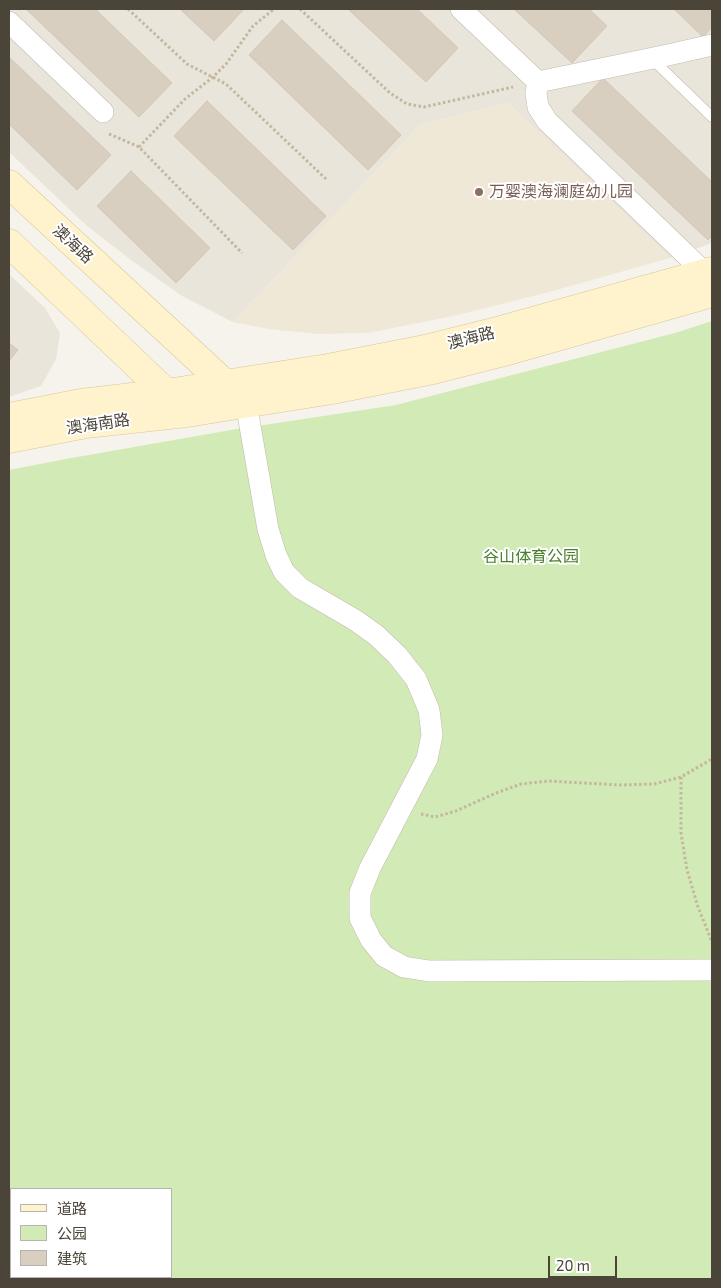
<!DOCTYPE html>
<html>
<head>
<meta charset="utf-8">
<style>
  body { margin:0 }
  #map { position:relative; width:721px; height:1288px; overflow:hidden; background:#f6f3ec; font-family:"Exo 2","Noto Sans SC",sans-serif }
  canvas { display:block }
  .frame { position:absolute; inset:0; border:10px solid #4b4439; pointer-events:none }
  .legend { position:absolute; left:10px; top:1188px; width:162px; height:90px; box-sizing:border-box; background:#fff; border:1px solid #b7b4b0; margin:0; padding:6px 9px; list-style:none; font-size:15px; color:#4b4439 }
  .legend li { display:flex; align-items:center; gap:10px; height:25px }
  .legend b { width:25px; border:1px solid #b7b4b0 }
  .scale { position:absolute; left:548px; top:1256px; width:69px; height:22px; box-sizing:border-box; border:2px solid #4b4439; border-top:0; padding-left:6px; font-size:15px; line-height:18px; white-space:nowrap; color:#4b4439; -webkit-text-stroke:4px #fff; paint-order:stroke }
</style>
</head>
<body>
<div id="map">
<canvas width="721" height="1288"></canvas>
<div class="frame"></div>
<ul class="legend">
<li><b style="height:6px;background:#fff3cd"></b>道路</li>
<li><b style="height:14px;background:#d2eab5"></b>公园</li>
<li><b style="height:14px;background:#d8cfc1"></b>建筑</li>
</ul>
<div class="scale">20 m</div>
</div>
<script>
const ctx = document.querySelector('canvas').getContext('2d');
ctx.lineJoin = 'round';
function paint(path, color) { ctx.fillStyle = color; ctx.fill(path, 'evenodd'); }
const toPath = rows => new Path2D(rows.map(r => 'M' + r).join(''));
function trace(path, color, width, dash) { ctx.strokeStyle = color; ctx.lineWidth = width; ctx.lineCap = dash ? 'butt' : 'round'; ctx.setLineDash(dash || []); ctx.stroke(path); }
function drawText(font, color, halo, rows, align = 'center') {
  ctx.font = font + ' "Exo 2","Noto Sans SC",sans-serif'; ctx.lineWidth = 4; ctx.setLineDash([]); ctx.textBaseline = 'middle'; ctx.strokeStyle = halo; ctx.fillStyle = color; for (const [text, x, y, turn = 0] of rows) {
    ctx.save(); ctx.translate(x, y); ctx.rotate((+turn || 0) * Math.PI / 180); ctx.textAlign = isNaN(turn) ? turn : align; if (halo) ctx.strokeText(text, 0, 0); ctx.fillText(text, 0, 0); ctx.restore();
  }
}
paint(toPath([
  [9,9,712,9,712,243,670,258,508,103,420,125,233,322,182,296,131,260,86,225,9,152],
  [9,274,45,308,60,333,56,359,41,386,9,397]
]), '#eae5da');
paint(toPath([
  [508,103,670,258,553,291,458,315,368,333,317,334,269,329,233,322,420,125]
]), '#efe8d6');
paint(toPath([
  [712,321,712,1279,9,1279,9,470,66,459,231,430,396,405,675,333],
  [11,1189,171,1189,171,1277,11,1277]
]), '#d2eab5');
const building = toPath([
  [26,9,95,9,172,83,139,117,26,9],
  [180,9,244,9,214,41,180,9],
  [348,9,417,9,458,48,426,82,348,9],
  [514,9,589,9,607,26,572,63,514,9],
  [674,9,712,9,712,27,703,37,674,9],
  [282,20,401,135,368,170,249,55,282,20],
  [9,57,111,155,77,190,9,124,9,57],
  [603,78,712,182,712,236,708,240,572,111,603,78],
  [207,101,326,216,293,250,174,136,207,101],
  [131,171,210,248,176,283,97,206,131,171],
  [9,343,18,350,9,361,9,343]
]);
paint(building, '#d8cfc1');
trace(building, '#d3c7b4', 1);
const service = toPath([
  [652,59,712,117]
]);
const minor = toPath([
  [461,9,538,82,668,55,712,45],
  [9,22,103,112],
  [538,82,536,93,538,107,547,121,705,273],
  [246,403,268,529,276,555,284,572,300,588,355,620,376,635,397,655,416,679,429,710,432,735,427,759,370,868,360,893,360,918,371,940,384,956,404,967,429,971,712,970]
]);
const secondary = toPath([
  [9,184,234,392],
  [9,243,176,402],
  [9,417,81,403,167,393,328,368,425,349,501,330,712,271],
  [9,439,86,424,187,413,332,390,433,370,504,352,712,293]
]);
trace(service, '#c2bbae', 11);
trace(minor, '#c2bbae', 22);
trace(secondary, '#d6c79b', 29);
trace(toPath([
  [128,9,187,64,226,84,326,179],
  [300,9,390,93,407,104,424,107,513,87],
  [109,134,139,147,242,253],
  [139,147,185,99,213,77,226,64,253,26,274,9],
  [681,777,681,833,687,870,698,907,712,942],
  [421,814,435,817,456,811,496,793,521,784,548,781,620,785,654,784,681,777,712,759]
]), '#c4b79f', 3, [2.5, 2.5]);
trace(service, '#fff', 10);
trace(minor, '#fff', 21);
trace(secondary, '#fff3cd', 28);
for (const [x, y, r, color] of [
  [479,192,5,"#8d6e63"]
]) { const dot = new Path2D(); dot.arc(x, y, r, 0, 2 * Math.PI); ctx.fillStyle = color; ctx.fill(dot); trace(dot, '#fff', 2); }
drawText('16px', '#785e54', '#fff', [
  ["万婴澳海澜庭幼儿园",489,192]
], 'left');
drawText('16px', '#4b4439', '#fff', [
  ["澳海路",73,244,43],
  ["澳海路",471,338,-14],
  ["澳海南路",98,424,-8]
]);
drawText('16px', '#4a7f2a', '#fff', [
  ["谷山体育公园",531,557]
]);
</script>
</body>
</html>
